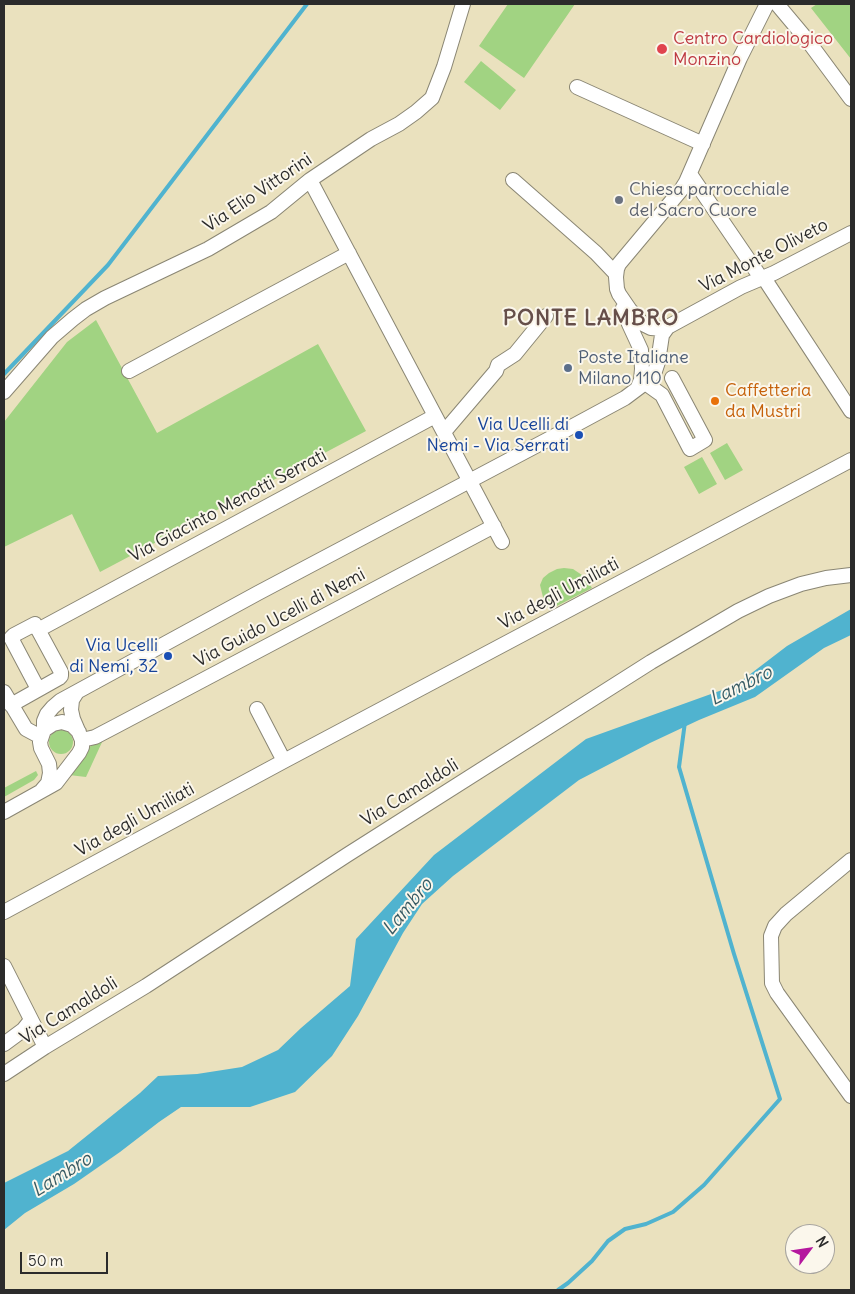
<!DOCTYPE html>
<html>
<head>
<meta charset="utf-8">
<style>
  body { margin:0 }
  #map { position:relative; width:855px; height:1294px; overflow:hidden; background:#eae1be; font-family:Delius,sans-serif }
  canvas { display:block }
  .frame { position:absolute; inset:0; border:5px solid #2b2b2b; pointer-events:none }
  .north { position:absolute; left:785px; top:1224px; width:50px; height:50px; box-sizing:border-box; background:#fbf7ec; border:1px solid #a8a59f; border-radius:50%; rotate:59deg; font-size:14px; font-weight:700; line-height:20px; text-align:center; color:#2b2b2b }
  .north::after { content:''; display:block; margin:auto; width:18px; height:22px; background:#b5179e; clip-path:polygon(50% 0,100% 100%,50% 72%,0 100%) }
  .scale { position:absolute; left:20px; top:1252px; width:88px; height:22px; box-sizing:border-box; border:2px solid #2b2b2b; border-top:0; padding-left:6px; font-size:15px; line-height:18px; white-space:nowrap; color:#2b2b2b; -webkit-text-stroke:4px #fbf7ec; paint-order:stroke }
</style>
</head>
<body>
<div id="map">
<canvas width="855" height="1294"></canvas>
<div class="frame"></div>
<div class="north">N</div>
<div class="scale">50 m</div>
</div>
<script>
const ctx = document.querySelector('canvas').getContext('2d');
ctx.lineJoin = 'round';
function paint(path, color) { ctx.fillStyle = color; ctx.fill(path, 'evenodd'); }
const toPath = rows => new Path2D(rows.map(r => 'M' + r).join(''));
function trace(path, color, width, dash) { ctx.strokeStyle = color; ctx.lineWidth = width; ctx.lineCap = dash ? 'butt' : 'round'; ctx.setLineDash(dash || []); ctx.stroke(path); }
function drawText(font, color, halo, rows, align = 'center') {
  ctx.font = font + ' Delius,sans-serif'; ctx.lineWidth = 4; ctx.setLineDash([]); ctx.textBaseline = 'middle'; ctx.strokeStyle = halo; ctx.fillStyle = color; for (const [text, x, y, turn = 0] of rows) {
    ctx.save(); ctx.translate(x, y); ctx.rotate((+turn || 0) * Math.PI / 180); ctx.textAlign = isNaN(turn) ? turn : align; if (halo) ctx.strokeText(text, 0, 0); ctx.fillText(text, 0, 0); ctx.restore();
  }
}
paint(toPath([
  [508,4,575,4,524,78,479,46],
  [817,4,851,4,851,59,811,8],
  [481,61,516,90,500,110,464,82],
  [96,320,157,433,318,344,366,431,100,572,72,514,4,547,4,422,67,342],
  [727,443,743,470,725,480,710,453],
  [702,457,717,484,699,494,684,467],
  [564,568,573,569,585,577,592,588,549,610,544,601,540,585,543,578,549,573,557,569],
  '49 742a12 12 0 1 1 24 0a12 12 0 1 1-24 0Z',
  [103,740,86,777,69,775,89,747],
  [36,771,38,775,34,780,4,797,4,788]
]), '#a1d382');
paint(toPath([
  [851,609,851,635,824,648,755,697,699,720,650,743,579,780,453,876,422,904,403,933,358,1016,332,1056,295,1092,250,1107,181,1107,159,1122,120,1152,74,1184,25,1213,4,1230,4,1183,68,1151,140,1093,158,1076,197,1074,242,1067,278,1050,301,1028,350,986,356,939,434,855,586,739,736,685,787,646]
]), '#50b3cf');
trace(toPath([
  [4,374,108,265,307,4],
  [558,1290,568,1283,592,1261,608,1241,625,1229,646,1224,673,1212,704,1185,780,1099,734,954,679,767,685,722]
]), '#50b3cf', 4);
const minor = toPath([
  [767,4,740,58,686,182,681,190,619,264,617,269,616,277,617,289,619,294,630,310,643,324,651,328,664,329,741,287,774,273,851,233],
  [777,4,808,41,851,99],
  [577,87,703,144],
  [690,174,761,278],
  [310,180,502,542],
  [513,180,596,253,616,274],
  [764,278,851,411],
  [623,308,629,324,641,350,642,369,641,380,638,387],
  [129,371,349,253],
  [641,380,662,395,690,449,705,440,672,378],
  [4,392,52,337,73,319,86,309,105,298,208,249,271,212,310,180,371,139,399,124,416,112,432,98,444,67,463,4],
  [444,432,496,371,498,365,515,354,546,316],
  [38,630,435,416],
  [4,692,26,729,41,737],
  [11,705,59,678,61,676,61,672,35,624,14,635,11,638,38,689],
  [257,709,284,761],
  [44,730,44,721,47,714,53,707,60,701,258,593,562,432,625,398,645,383,655,371,658,362,662,335,667,328],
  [82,740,95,737,116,726,494,526],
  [42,790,48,783,50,773,49,764,41,748,40,742,44,730,53,724,62,722,72,725,79,732],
  [4,812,56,783,79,753,82,747,82,740,73,719,71,710,72,700,77,692],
  [851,860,786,914,775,926,771,936,772,983,777,993,851,1096],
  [4,912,284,761,851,460],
  [4,966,45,1047],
  [4,1044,23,1030,31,1020],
  [4,1074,45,1047,146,986,347,855,651,662,738,611,769,596,801,584,826,578,851,575]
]);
trace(minor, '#8a8674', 16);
trace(minor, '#fff', 14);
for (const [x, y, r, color] of [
  [662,49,6,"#e0444e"],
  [619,200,5,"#6b7280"],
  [568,368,5,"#5c6f8a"],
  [715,401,5,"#e8710a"],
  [579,435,5,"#1a4fb4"],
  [168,656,5,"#1a4fb4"]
]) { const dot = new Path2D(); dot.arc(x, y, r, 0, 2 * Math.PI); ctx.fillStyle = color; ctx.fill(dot); trace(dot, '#fbf7ec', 2); }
drawText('18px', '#be3a42', '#fbf7ec', [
  ["Centro Cardiologico",673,39],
  ["Monzino",673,60]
], 'left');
drawText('18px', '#5b616d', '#fbf7ec', [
  ["Chiesa parrocchiale",629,190],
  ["del Sacro Cuore",629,211]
], 'left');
drawText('18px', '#2b2b2b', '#fbf7ec', [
  ["Via Elio Vittorini",258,193,-34],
  ["Via Monte Oliveto",764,256,-27],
  ["Via Giacinto Menotti Serrati",228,506,-28],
  ["Via degli Umiliati",559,594,-28],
  ["Via Guido Ucelli di Nemi",280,618,-28],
  ["Via Camaldoli",410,793,-32],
  ["Via degli Umiliati",135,820,-29],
  ["Via Camaldoli",69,1011,-32]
]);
drawText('18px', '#4e5e75', '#fbf7ec', [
  ["Poste Italiane",578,358],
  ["Milano 110",578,379]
], 'left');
drawText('18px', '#c56008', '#fbf7ec', [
  ["Caffetteria",725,391],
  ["da Mustri",725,412]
], 'left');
drawText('18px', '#164399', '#fbf7ec', [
  ["Via Ucelli di",569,425],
  ["Nemi - Via Serrati",569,446],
  ["Via Ucelli",158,646],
  ["di Nemi, 32",158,667]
], 'right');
drawText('italic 19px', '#385b64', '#fbf7ec', [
  ["Lambro",741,686,-26],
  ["Lambro",408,907,-51],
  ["Lambro",62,1175,-32]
]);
ctx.letterSpacing = '1px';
drawText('bold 22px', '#664f4a', '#fbf7ec', [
  ["PONTE LAMBRO",591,319]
]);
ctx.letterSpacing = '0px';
</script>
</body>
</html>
